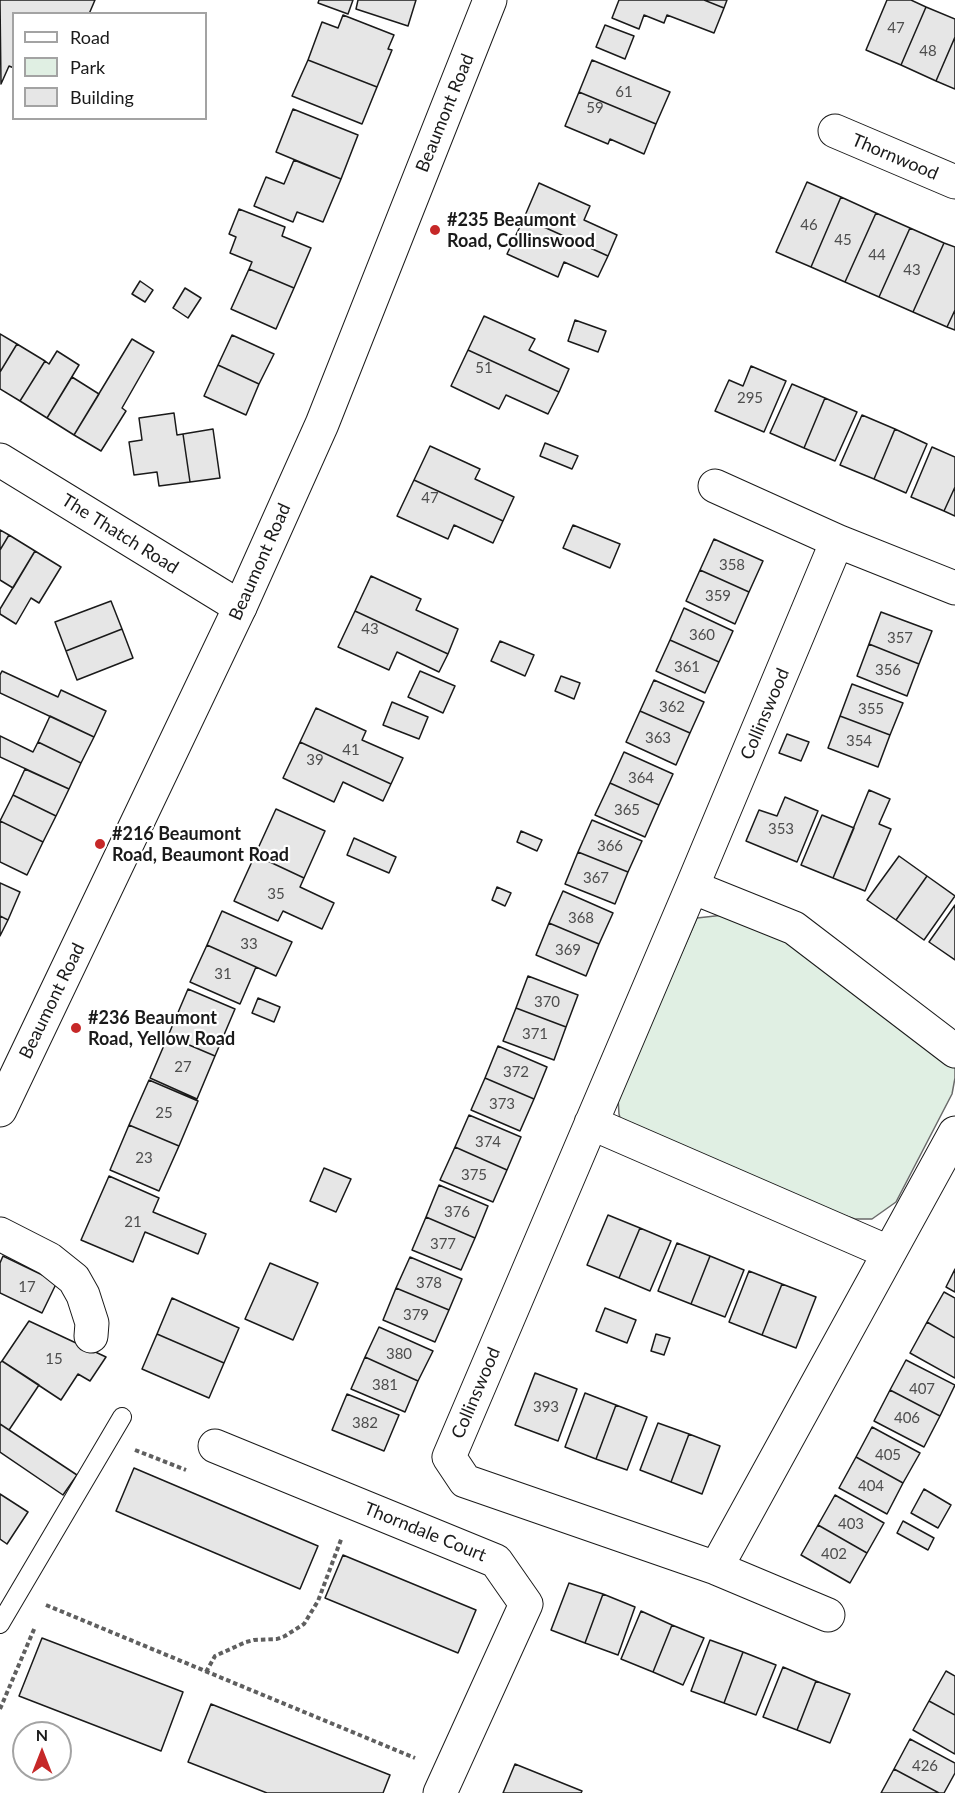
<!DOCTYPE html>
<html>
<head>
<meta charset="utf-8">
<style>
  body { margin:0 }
  #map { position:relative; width:955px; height:1793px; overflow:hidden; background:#fff; font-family:Lato,sans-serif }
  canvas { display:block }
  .legend { position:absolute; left:12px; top:12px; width:195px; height:108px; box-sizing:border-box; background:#fff; border:2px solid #a3a3a3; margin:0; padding:8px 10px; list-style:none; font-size:18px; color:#1a1a1a }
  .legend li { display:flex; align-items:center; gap:12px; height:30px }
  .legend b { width:30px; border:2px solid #a3a3a3 }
  .north { position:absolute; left:12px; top:1721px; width:60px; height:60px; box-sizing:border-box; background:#fff; border:2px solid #a3a3a3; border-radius:50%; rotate:0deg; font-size:16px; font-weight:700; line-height:24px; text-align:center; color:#1a1a1a }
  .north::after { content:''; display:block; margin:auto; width:21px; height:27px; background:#c62828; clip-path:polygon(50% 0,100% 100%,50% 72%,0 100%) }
</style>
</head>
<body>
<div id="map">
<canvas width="955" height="1793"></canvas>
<ul class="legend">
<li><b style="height:8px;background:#fff"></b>Road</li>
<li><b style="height:16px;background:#e0efe3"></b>Park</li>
<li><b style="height:16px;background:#e6e6e6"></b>Building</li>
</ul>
<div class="north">N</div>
</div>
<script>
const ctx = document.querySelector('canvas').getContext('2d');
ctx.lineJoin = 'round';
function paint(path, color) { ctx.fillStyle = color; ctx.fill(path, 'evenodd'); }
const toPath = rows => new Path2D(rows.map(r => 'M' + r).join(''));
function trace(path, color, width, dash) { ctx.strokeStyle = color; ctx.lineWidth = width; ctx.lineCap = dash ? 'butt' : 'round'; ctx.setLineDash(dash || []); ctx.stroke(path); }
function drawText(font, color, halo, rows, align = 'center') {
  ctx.font = font + ' Lato,sans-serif'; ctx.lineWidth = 4.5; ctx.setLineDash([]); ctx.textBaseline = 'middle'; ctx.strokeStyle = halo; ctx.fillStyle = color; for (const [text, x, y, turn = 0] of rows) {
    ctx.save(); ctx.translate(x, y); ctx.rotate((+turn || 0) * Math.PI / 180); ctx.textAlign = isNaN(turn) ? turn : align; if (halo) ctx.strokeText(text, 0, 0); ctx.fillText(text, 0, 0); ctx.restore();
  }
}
const green = toPath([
  [724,915,765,927,955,1065,955,1078,952,1094,896,1202,872,1219,855,1219,828,1210,623,1129,619,1114,618,1098,697,918,724,915]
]);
paint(green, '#e0efe3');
trace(green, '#6a6a6a', 1.5);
const building = toPath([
  [0,0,95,0,89,14,14,14,14,68,9,66,1,84,0,0],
  [319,0,353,0,348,14,318,3,319,0],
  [358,0,416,0,408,26,356,9,358,0],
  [619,0,704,0,724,8,714,33,667,15,664,23,644,15,639,29,612,18,619,0],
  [704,0,727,0,724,8,704,0],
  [887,0,911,0,926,7,901,65,866,50,887,0],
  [926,7,955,19,955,37,936,81,901,65,926,7],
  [343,15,394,35,388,49,392,50,377,87,308,60,322,22,338,28,343,15],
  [605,25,634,36,625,59,596,47,605,25],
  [955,37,955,89,936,81,955,37],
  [308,60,377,87,362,124,292,96,308,60],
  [592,60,670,92,656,124,579,92,592,60],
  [579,92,656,124,644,154,610,139,608,144,565,126,579,92],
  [293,109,358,135,341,179,276,152,293,109],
  [294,160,341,179,323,222,297,212,293,222,254,206,266,177,284,184,294,160],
  [807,182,841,197,811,267,776,252,807,182],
  [539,183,590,206,584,220,617,235,608,256,524,218,539,183],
  [841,197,876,213,845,282,811,267,841,197],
  [239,209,285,227,282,236,311,248,294,288,249,269,252,262,230,253,236,237,229,234,239,209],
  [876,213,910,228,879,297,845,282,876,213],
  [524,218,608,256,598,277,564,262,558,277,507,254,524,218],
  [910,228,944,243,913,312,879,297,910,228],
  [944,243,955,247,955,310,947,327,913,312,944,243],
  [249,269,294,288,276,329,231,309,249,269],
  [140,281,153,290,145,302,132,294,140,281],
  [185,288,201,298,188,318,173,308,185,288],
  [955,310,955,330,947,327,955,310],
  [484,316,535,339,529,350,569,369,559,392,468,350,484,316],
  [575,320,606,331,598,352,568,341,575,320],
  [0,334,17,344,0,372,0,334],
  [232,335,274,354,259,384,218,365,232,335],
  [132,339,154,352,122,408,126,411,101,451,74,435,132,339],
  [17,344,45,361,20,401,0,389,0,372,17,344],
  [468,350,559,392,548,414,506,395,499,409,451,386,468,350],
  [57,351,79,365,47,418,20,401,45,361,49,364,57,351],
  [218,365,259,384,246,415,204,396,218,365],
  [751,366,786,381,764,432,715,411,729,380,743,386,751,366],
  [72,377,99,394,74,435,47,418,72,377],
  [792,384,825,398,804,448,770,433,792,384],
  [825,398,857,412,835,461,804,448,825,398],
  [174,413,177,435,183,434,190,482,159,486,157,472,134,475,129,442,142,440,139,418,174,413],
  [862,415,895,429,874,479,840,465,862,415],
  [213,429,220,478,190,482,183,434,213,429],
  [895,429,927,444,906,493,874,479,895,429],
  [545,443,578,456,572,469,540,456,545,443],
  [430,446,480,469,475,479,514,497,503,521,414,480,430,446],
  [932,447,955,457,955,487,944,511,911,497,932,447],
  [414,480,503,521,493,543,454,525,448,539,397,516,414,480],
  [955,487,955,516,944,511,955,487],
  [573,525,620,544,610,568,563,548,573,525],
  [0,530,9,535,0,550,0,530],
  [9,535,35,551,13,588,0,580,0,550,9,535],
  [714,539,763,561,749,592,700,570,714,539],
  [35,551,61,567,39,603,31,598,16,624,0,614,0,609,35,551],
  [700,570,749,592,735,624,686,601,700,570],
  [371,576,421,599,416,610,458,629,448,654,355,611,371,576],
  [111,601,122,629,66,651,55,622,111,601],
  [684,608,733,631,719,662,670,640,684,608],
  [355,611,448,654,439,672,397,652,389,670,338,647,355,611],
  [881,612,932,631,919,664,869,644,881,612],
  [122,629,133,658,77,680,66,651,122,629],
  [670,640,719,662,705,693,656,671,670,640],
  [500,641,534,655,525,676,491,661,500,641],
  [869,644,919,664,907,696,857,676,869,644],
  [2,671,58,697,61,690,106,711,94,737,0,693,0,675,2,671],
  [420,671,455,686,443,713,408,697,420,671],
  [561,676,580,683,574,699,555,691,561,676],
  [654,680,704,702,690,733,640,711,654,680],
  [852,684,903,703,890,735,840,716,852,684],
  [392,702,428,717,419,739,383,725,392,702],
  [316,708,366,731,362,740,403,758,391,784,300,742,316,708],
  [640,711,690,733,676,765,626,742,640,711],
  [50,716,94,737,81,763,38,742,50,716],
  [840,716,890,735,878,767,828,748,840,716],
  [787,734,809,742,801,761,779,753,787,734],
  [0,736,33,752,38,742,81,763,69,789,0,757,0,736],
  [300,742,391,784,383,801,343,782,334,802,283,778,300,742],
  [624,752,673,774,659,805,610,783,624,752],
  [25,769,69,789,56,816,13,795,25,769],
  [610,783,659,805,645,837,595,815,610,783],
  [869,790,890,799,879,824,891,829,865,891,833,878,869,790],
  [13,795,56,816,43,842,0,821,13,795],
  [785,797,818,811,797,862,746,841,759,810,777,816,785,797],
  [276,809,325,831,304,878,255,855,276,809],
  [822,815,854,828,833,878,801,865,822,815],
  [592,820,642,841,628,872,578,852,592,820],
  [0,821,43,842,27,875,0,862,0,821],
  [521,831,542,840,537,851,517,842,521,831],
  [354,838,396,857,389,873,347,855,354,838],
  [578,852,628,872,615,904,565,884,578,852],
  [255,855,304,878,300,887,334,903,322,929,283,911,278,921,234,901,255,855],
  [899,856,927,876,896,920,867,900,899,856],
  [927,876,955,896,924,940,896,920,927,876],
  [0,883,20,892,8,920,0,916,0,883],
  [497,887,511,893,505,906,492,900,497,887],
  [563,891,613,913,599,944,549,923,563,891],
  [955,905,955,960,929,942,955,905],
  [222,911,292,942,276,976,207,945,222,911],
  [0,916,8,920,0,936,0,916],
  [549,923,599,944,586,976,536,955,549,923],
  [207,945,256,967,240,1004,190,982,207,945],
  [528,976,578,995,566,1027,516,1008,528,976],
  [188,989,235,1009,215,1056,168,1036,188,989],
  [258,998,280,1007,274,1022,252,1013,258,998],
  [516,1008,566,1027,554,1060,503,1041,516,1008],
  [168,1036,215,1056,197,1099,150,1078,168,1036],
  [498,1046,547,1067,534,1099,485,1078,498,1046],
  [485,1078,534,1099,520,1131,471,1110,485,1078],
  [149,1080,198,1101,179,1146,129,1125,149,1080],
  [469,1115,521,1137,507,1170,455,1147,469,1115],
  [129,1125,179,1146,159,1191,110,1170,129,1125],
  [455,1147,507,1170,493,1202,440,1180,455,1147],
  [324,1168,351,1179,336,1212,310,1201,324,1168],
  [109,1176,159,1198,153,1212,206,1234,198,1254,145,1232,133,1262,81,1240,109,1176],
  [439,1185,488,1206,475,1238,426,1217,439,1185],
  [608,1215,640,1228,619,1278,587,1265,608,1215],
  [426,1217,475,1238,461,1270,412,1250,426,1217],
  [640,1228,671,1241,650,1291,619,1278,640,1228],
  [677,1243,710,1256,691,1304,658,1291,677,1243],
  [3,1256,57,1282,42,1313,0,1293,0,1263,3,1256],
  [710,1256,744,1270,725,1317,691,1304,710,1256],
  [410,1257,462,1279,449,1310,396,1288,410,1257],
  [270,1263,318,1283,293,1340,245,1319,270,1263],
  [955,1269,955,1292,946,1287,955,1269],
  [749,1271,782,1284,762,1335,729,1322,749,1271],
  [782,1284,816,1297,796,1348,762,1335,782,1284],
  [396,1288,449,1310,435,1342,383,1320,396,1288],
  [944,1292,955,1298,955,1338,927,1322,944,1292],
  [172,1298,239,1328,224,1363,157,1334,172,1298],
  [605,1308,636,1320,627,1343,596,1331,605,1308],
  [29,1321,106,1357,90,1381,78,1374,61,1400,2,1361,29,1321],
  [927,1322,955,1338,955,1378,910,1353,927,1322],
  [379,1327,433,1351,418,1381,365,1357,379,1327],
  [157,1334,224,1363,209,1398,142,1369,157,1334],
  [656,1334,670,1338,664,1355,651,1351,656,1334],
  [365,1357,418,1381,405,1412,351,1389,365,1357],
  [906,1360,955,1385,940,1416,890,1390,906,1360],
  [2,1361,39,1385,9,1430,0,1424,0,1363,2,1361],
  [535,1373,577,1389,558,1441,515,1425,535,1373],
  [890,1390,940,1416,924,1447,874,1421,890,1390],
  [585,1393,616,1405,596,1459,565,1447,585,1393],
  [347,1394,399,1415,384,1451,332,1430,347,1394],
  [616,1405,647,1417,627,1470,596,1459,616,1405],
  [658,1423,689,1434,671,1482,640,1470,658,1423],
  [0,1424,77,1475,63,1495,0,1452,0,1424],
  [872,1427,920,1453,903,1483,856,1457,872,1427],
  [689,1434,720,1446,702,1494,671,1482,689,1434],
  [856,1457,903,1483,887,1514,839,1488,856,1457],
  [134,1468,318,1546,300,1589,116,1511,134,1468],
  [924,1489,951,1505,938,1528,911,1513,924,1489],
  [0,1494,28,1512,7,1544,0,1539,0,1494],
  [835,1495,884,1523,867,1553,818,1525,835,1495],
  [903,1521,934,1538,928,1550,897,1533,903,1521],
  [818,1525,867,1553,850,1583,801,1555,818,1525],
  [343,1555,476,1610,458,1653,325,1598,343,1555],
  [569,1583,603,1594,585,1643,551,1630,569,1583],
  [603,1594,635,1607,618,1655,585,1643,603,1594],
  [641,1611,672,1625,653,1672,621,1659,641,1611],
  [672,1625,704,1638,683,1685,653,1672,672,1625],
  [42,1638,183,1692,161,1751,19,1696,42,1638],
  [710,1640,743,1652,724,1703,691,1691,710,1640],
  [743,1652,776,1665,756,1715,724,1703,743,1652],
  [783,1667,816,1681,797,1730,763,1717,783,1667],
  [946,1671,955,1676,955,1715,929,1701,946,1671],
  [816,1681,850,1694,830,1743,797,1730,816,1681],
  [929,1701,955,1715,955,1754,913,1730,929,1701],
  [211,1704,390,1775,383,1793,267,1793,188,1762,211,1704],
  [910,1739,955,1763,955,1773,944,1793,939,1793,894,1769,910,1739],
  [515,1764,582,1791,581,1793,503,1793,515,1764],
  [894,1769,939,1793,881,1793,894,1769]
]);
paint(building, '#e6e6e6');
trace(building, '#1a1a1a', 1.5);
const service = toPath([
  [0,1624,122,1417]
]);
const minor = toPath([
  [835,131,955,182],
  [0,460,240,607],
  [715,486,837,541,955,588],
  [692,887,794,928,955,1051],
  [591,1123,888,1252],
  [0,1234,49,1259,74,1279,83,1295,92,1323,91,1336],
  [215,1446,496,1561,526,1604,440,1793],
  [716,1568,955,1133],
  [828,1615,716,1568,465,1481,449,1457,692,887,837,541]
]);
const tertiary = toPath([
  [0,1110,240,607,322,424,490,0]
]);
trace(service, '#1a1a1a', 20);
trace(minor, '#1a1a1a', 35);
trace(tertiary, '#1a1a1a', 35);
trace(toPath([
  [135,1450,186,1470],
  [46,1605,415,1758],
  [206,1672,215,1656,246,1642,254,1640,277,1639,285,1636,304,1624,318,1601,342,1537],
  [0,1709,35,1627]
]), '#5f5f5f', 4, [4.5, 3]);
trace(service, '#fff', 18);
trace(minor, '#fff', 33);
trace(tertiary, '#fff', 33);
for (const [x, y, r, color] of [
  [435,230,6,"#c62828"],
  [100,844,6,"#c62828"],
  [76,1028,6,"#c62828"]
]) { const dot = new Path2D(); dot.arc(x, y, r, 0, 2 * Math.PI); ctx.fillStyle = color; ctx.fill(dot); trace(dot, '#fff', 2); }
drawText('15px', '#4d4d4d', null, [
  ["47",896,28],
  ["48",928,51],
  ["61",624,92],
  ["59",595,108],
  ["46",809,225],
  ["45",843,240],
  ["44",877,255],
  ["43",912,270],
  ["51",484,368],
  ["295",750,398],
  ["47",430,498],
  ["358",732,565],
  ["359",718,596],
  ["43",370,629],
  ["360",702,635],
  ["357",900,638],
  ["361",687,667],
  ["356",888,670],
  ["362",672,707],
  ["355",871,709],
  ["363",658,738],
  ["354",859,741],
  ["41",351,750],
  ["39",315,760],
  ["364",641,778],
  ["365",627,810],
  ["353",781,829],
  ["366",610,846],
  ["367",596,878],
  ["35",276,894],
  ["368",581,918],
  ["33",249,944],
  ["369",568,950],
  ["31",223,974],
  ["370",547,1002],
  ["371",535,1034],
  ["27",183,1067],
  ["372",516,1072],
  ["373",502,1104],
  ["25",164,1113],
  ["374",488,1142],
  ["23",144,1158],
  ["375",474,1175],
  ["376",457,1212],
  ["21",133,1222],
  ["377",443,1244],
  ["378",429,1283],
  ["17",27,1287],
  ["379",416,1315],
  ["380",399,1354],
  ["15",54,1359],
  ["381",385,1385],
  ["407",922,1389],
  ["393",546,1407],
  ["406",907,1418],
  ["382",365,1423],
  ["405",888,1455],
  ["404",871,1486],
  ["403",851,1524],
  ["402",834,1554],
  ["426",925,1766]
]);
drawText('18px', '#1a1a1a', '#fff', [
  ["Beaumont Road",445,113,-68],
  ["Thornwood",895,157,23],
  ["The Thatch Road",120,534,32],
  ["Beaumont Road",260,562,-66],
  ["Collinswood",765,714,-67],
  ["Beaumont Road",52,1001,-64],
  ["Collinswood",476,1393,-67],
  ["Thorndale Court",425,1532,22]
]);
drawText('bold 18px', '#1a1a1a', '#fff', [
  ["#235 Beaumont",447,220],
  ["Road, Collinswood",447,241],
  ["#216 Beaumont",112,834],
  ["Road, Beaumont Road",112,855],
  ["#236 Beaumont",88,1018],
  ["Road, Yellow Road",88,1039]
], 'left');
</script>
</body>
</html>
